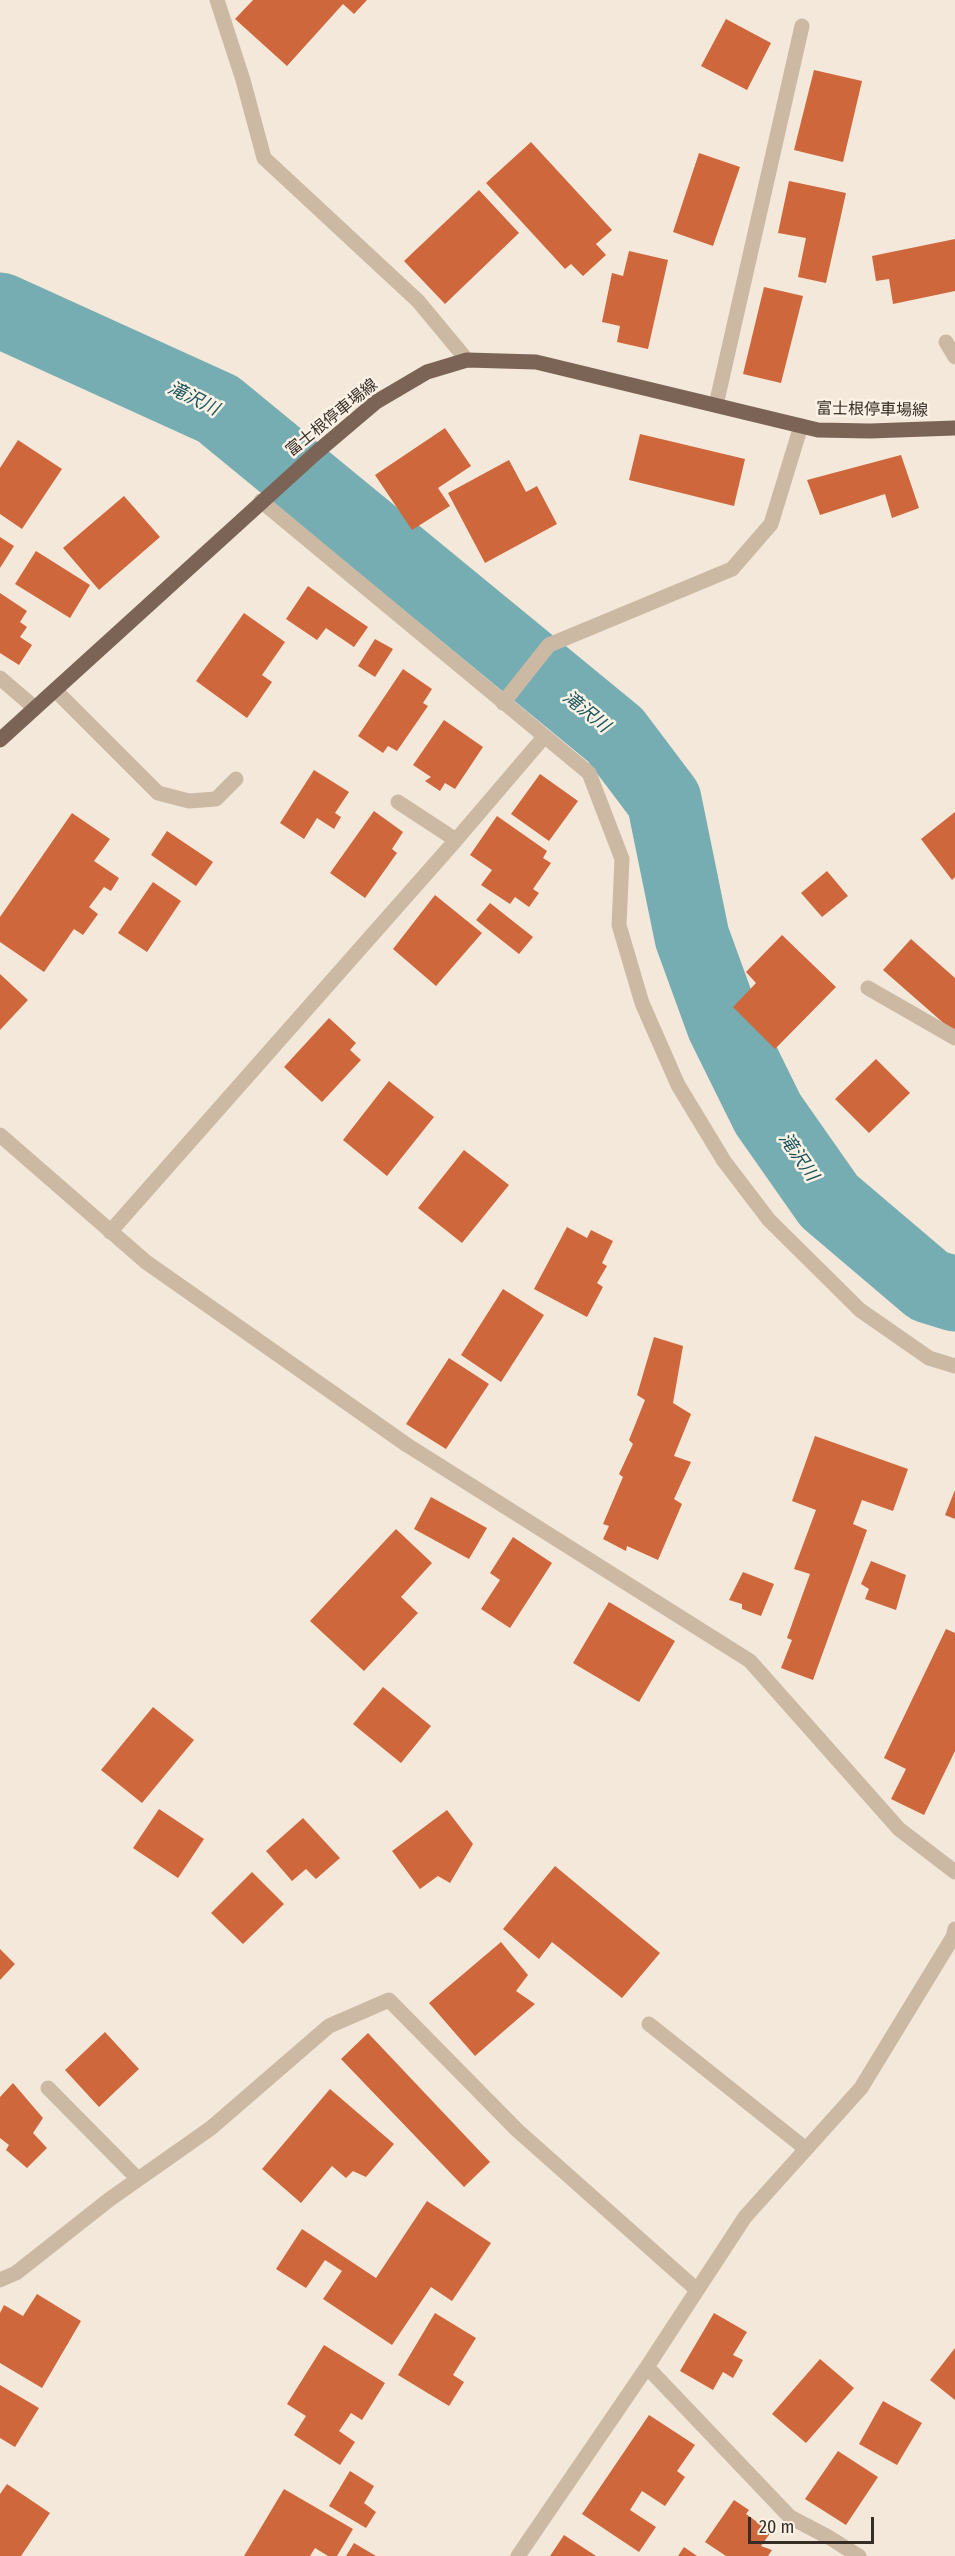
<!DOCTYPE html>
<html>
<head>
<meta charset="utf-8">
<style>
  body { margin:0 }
  #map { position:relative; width:955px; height:2556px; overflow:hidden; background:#f3e8d9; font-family:"Fira Sans Condensed",sans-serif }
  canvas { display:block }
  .scale { position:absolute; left:748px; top:2517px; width:126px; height:27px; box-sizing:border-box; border:3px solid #372d27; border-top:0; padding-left:8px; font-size:18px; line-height:21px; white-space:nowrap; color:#372d27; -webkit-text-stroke:4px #fbf2e6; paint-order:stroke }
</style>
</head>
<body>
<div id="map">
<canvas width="955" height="2556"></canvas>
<div class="scale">20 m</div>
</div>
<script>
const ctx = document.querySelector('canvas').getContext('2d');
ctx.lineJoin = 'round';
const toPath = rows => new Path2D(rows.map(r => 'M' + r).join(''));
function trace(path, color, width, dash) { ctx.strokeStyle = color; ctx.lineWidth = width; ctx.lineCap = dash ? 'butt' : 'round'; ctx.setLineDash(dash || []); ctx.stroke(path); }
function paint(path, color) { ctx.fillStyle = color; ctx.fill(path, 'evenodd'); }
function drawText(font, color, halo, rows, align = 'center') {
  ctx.font = font + ' "Fira Sans Condensed","Noto Sans JP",sans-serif'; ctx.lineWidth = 5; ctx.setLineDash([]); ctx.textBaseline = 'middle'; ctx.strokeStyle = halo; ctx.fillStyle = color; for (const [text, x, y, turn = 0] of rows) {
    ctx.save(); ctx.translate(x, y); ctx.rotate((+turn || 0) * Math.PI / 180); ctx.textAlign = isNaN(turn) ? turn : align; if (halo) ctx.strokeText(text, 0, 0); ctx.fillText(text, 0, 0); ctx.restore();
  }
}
trace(toPath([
  [0,310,218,409,615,735,664,800,692,937,724,1025,768,1114,829,1201,929,1286,955,1294]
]), '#76adb3', 75);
paint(toPath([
  [253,0,367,0,354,14,343,4,287,66,235,19],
  [726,19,771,43,747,90,701,66],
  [814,70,862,81,843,162,794,150],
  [531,142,612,230,596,244,606,255,583,276,571,264,565,269,486,183],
  [699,153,740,167,713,246,673,232],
  [789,181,846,193,826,283,798,277,806,238,778,233],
  [479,190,519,233,445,304,404,261],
  [955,239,955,291,893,304,889,279,876,281,872,256],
  [629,251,668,260,648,349,617,342,620,326,602,322,612,273,623,276],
  [764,287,803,296,781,383,743,374],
  [445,428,471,466,438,488,450,506,412,530,375,475],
  [640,434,745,459,734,506,629,480],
  [18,440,62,469,22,529,0,514,0,468],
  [901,455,919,508,892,518,885,494,820,515,807,480],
  [509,460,526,492,537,486,557,524,485,563,448,493],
  [124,496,160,537,99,590,63,548],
  [0,537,14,546,0,568],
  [36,551,90,585,70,618,15,584],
  [308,586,368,627,354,647,326,628,317,640,286,619],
  [0,593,27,611,20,622,27,627,20,637,32,645,19,665,0,653],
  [244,613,285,642,262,675,272,682,247,718,196,681],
  [375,639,393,649,375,677,358,666],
  [403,669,432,689,423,703,428,706,397,751,388,746,383,753,358,736],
  [444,720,483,747,455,789,445,783,440,791,425,781,431,777,413,765],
  [314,770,349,792,335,813,341,817,334,829,317,818,304,839,280,823],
  [540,774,578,801,549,841,511,814],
  [374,811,403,832,392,849,397,853,365,898,330,873],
  [955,812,955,877,952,880,921,839],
  [72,813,110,839,94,861,119,878,111,891,104,887,89,907,98,914,83,935,74,929,44,972,0,942,0,917],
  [497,816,547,851,543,858,551,863,533,889,539,893,529,907,515,897,510,904,481,885,492,870,470,855],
  [167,831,213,862,196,886,151,855],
  [827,871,848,896,822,917,801,893],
  [153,882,181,901,147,952,118,933],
  [435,895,482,933,436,986,393,949],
  [490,903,533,937,519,954,476,920],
  [782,935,836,987,775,1049,733,1007,756,983,746,972],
  [911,939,955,978,955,1033,883,970],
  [0,974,28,1000,0,1030],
  [329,1018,356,1043,350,1050,361,1060,322,1102,284,1067],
  [876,1059,910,1093,869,1133,835,1099],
  [389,1081,434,1117,387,1176,343,1140],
  [464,1150,509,1185,462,1243,418,1208],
  [567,1227,587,1238,591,1230,613,1241,602,1263,607,1266,597,1283,603,1287,587,1317,534,1289],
  [503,1289,544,1315,501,1382,461,1355],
  [654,1337,683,1346,673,1403,691,1414,674,1456,691,1462,674,1499,682,1504,658,1560,627,1546,626,1551,603,1539,609,1526,603,1524,623,1477,619,1474,633,1444,629,1440,645,1400,637,1395],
  [449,1358,489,1384,446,1449,406,1424],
  [815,1436,908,1469,893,1511,862,1500,853,1524,867,1530,813,1680,781,1668,792,1640,787,1638,810,1574,794,1569,816,1510,792,1501],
  [955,1490,955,1519,945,1515],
  [431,1497,487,1528,469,1559,414,1529],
  [396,1529,432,1563,401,1597,418,1613,364,1671,310,1621],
  [513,1537,552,1563,510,1628,481,1609,500,1580,490,1573],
  [871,1561,906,1575,896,1610,865,1599,869,1589,861,1584],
  [743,1572,774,1584,761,1616,742,1609,742,1604,729,1600],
  [609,1602,675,1641,639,1702,573,1663],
  [946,1629,955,1633,955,1751,924,1815,891,1799,906,1769,884,1758],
  [383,1687,431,1726,401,1763,353,1724],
  [153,1707,194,1740,142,1803,101,1770],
  [159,1809,204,1839,178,1878,133,1848],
  [447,1810,473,1844,450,1883,438,1876,420,1889,392,1851],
  [303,1818,340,1858,316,1879,306,1869,292,1881,266,1851],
  [555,1866,660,1953,622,1998,552,1942,539,1959,503,1929],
  [252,1872,284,1904,243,1944,211,1913],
  [501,1942,528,1975,516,1991,535,2004,475,2056,429,2003],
  [0,1949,15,1964,0,1980],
  [105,2032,139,2069,99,2107,65,2070],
  [368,2033,490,2162,464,2187,341,2059],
  [13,2083,43,2118,33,2133,47,2148,27,2168,6,2150,9,2145,0,2138,0,2097],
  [330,2089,394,2144,366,2177,353,2171,346,2178,332,2166,301,2203,262,2169],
  [427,2201,491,2243,452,2301,431,2287,392,2345,323,2299,342,2271,325,2260,306,2288,276,2269,302,2229,376,2278],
  [37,2294,81,2321,42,2388,0,2363,0,2313,4,2305,23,2316],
  [435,2313,476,2338,453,2375,464,2382,449,2406,398,2375],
  [714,2313,747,2332,733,2355,743,2360,733,2378,723,2372,713,2390,680,2371],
  [324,2345,385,2383,362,2420,351,2413,339,2431,355,2442,340,2465,294,2435,306,2416,287,2404],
  [955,2348,955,2400,930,2380],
  [820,2359,854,2388,806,2443,772,2414],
  [0,2385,39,2408,15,2447,0,2438],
  [883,2401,922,2423,897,2465,859,2444],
  [649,2415,695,2445,677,2471,685,2477,665,2506,642,2491,630,2510,656,2527,639,2552,582,2514],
  [838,2451,878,2477,846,2525,805,2499],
  [350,2471,374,2486,364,2503,376,2512,366,2528,329,2506],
  [7,2484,50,2513,21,2556,0,2556,0,2494],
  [284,2489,353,2529,337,2556,328,2556,315,2548,310,2556,244,2556],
  [734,2500,749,2510,746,2514,771,2532,761,2546,772,2550,768,2556,726,2556,705,2542],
  [564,2535,596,2556,550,2556],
  [354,2543,376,2556,346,2556],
  [684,2547,697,2556,678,2556]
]), '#cf673c');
trace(toPath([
  [217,0,243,80,264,158,418,301,467,360],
  [946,342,955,357],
  [716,405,802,26],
  [261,501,589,773,622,859,619,925,642,1003,678,1085,724,1161,769,1220,860,1310,929,1358,955,1366],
  [0,678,35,708],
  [55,690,158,793,189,801,216,799,236,779],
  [503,703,549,645,732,569,771,524,801,426],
  [456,840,544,737],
  [868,988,955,1038],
  [0,1135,146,1262,407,1445,750,1661,899,1829,955,1872],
  [110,1232,456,840,398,802],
  [649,2024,806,2149],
  [48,2088,138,2179],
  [0,2280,16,2273,110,2199,211,2128,329,2026,389,2000,517,2130,697,2290],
  [647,2367,790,2517,830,2538,859,2556],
  [518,2556,647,2367,745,2217,861,2088,953,1937,955,1929]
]), '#ccb9a4', 15);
trace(toPath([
  [0,740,317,452,376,402,427,372,467,360,536,362,818,430,870,431,955,428]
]), '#7b6456', 15);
drawText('16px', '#372d27', '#fbf2e6', [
  ["富士根停車場線",872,410,1],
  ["富士根停車場線",332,418,-39]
]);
drawText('italic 18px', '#19545c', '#fbf2e6', [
  ["滝沢川",193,399,26],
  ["滝沢川",586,712,39],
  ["滝沢川",798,1157,55]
]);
</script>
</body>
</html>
